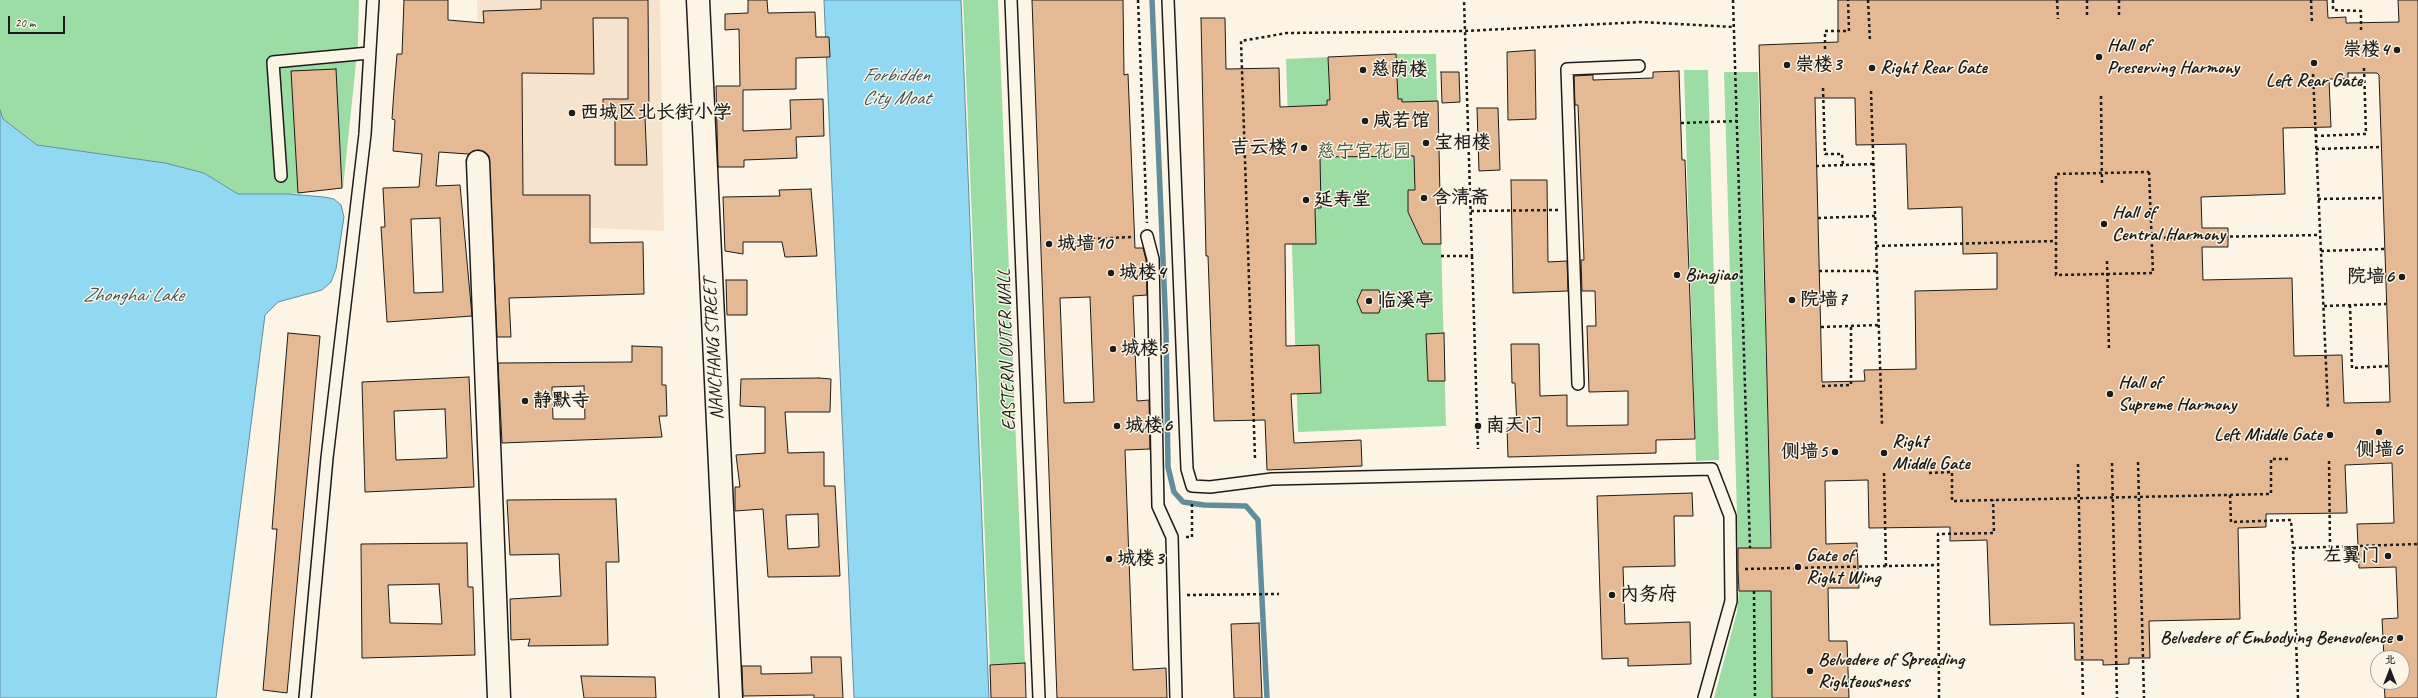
<!DOCTYPE html>
<html>
<head>
<meta charset="utf-8">
<style>
  body { margin:0 }
  #map { position:relative; width:2418px; height:698px; overflow:hidden; background:#fcf5e5; font-family:Caveat,"LXGW WenKai TC",sans-serif }
  canvas { display:block }
  .north { position:absolute; left:2370px; top:650px; width:40px; height:40px; box-sizing:border-box; background:#fcf5e5; border:1px solid #a29e95; border-radius:50%; rotate:0deg; font-size:11px; font-weight:700; line-height:16px; text-align:center; color:#1c1c1c }
  .north::after { content:''; display:block; margin:auto; width:14px; height:18px; background:#1c1c1c; clip-path:polygon(50% 0,100% 100%,50% 72%,0 100%) }
  .scale { position:absolute; left:8px; top:16px; width:57px; height:18px; box-sizing:border-box; border:2px solid #1c1c1c; border-top:0; padding-left:5px; font-size:12px; line-height:14px; white-space:nowrap; color:#1c1c1c; -webkit-text-stroke:3px #fcf5e5; paint-order:stroke }
</style>
</head>
<body>
<div id="map">
<canvas width="2418" height="698"></canvas>
<div class="north">北</div>
<div class="scale">20 m</div>
</div>
<script>
const ctx = document.querySelector('canvas').getContext('2d');
ctx.lineJoin = 'round';
function paint(path, color) { ctx.fillStyle = color; ctx.fill(path, 'evenodd'); }
const toPath = rows => new Path2D(rows.map(r => 'M' + r).join(''));
function trace(path, color, width, dash) { ctx.strokeStyle = color; ctx.lineWidth = width; ctx.lineCap = dash ? 'butt' : 'round'; ctx.setLineDash(dash || []); ctx.stroke(path); }
function drawText(font, color, halo, rows, align = 'center') {
  ctx.font = font + ' Caveat,"LXGW WenKai TC",sans-serif'; ctx.lineWidth = 3; ctx.setLineDash([]); ctx.textBaseline = 'middle'; ctx.strokeStyle = halo; ctx.fillStyle = color; for (const [text, x, y, turn = 0] of rows) {
    ctx.save(); ctx.translate(x, y); ctx.rotate((+turn || 0) * Math.PI / 180); ctx.textAlign = isNaN(turn) ? turn : align; if (halo) ctx.strokeText(text, 0, 0); ctx.fillText(text, 0, 0); ctx.restore();
  }
}
paint(toPath([
  [477,0,660,0,664,231,548,226,549,233,487,236]
]), '#f5e3cd');
paint(toPath([
  [0,0,359,0,358,44,343,188,289,194,238,194,204,173,165,163,37,145,3,119,0,110],
  [963,0,998,0,1025,663,990,665],
  [1396,54,1436,54,1446,426,1298,432,1286,59],
  [1684,70,1708,70,1719,460,1696,461],
  [1724,72,1758,72,1771,548,1738,548],
  [1739,591,1771,591,1784,643,1771,644,1772,698,1714,698,1737,612]
]), '#9cdca5');
const water = toPath([
  [824,0,961,0,989,698,854,698,824,0],
  [0,110,3,119,37,145,165,163,204,173,238,194,289,194,324,197,334,199,341,205,344,217,336,269,331,282,322,290,278,302,265,315,216,698,0,698,0,110]
]);
paint(water, '#91d9f2');
trace(water, '#628d9c', 1);
trace(toPath([
  [1152,0,1166,330,1168,467,1174,492,1183,502,1204,505,1246,506,1258,520,1267,698]
]), '#628d9c', 5.5);
const building = toPath([
  [404,0,448,0,448,20,484,23,483,11,541,9,541,0,648,0,649,118,645,118,647,165,615,165,615,118,603,118,603,99,628,99,628,18,593,18,594,74,522,73,523,195,590,195,590,243,643,242,644,294,509,298,511,337,497,337,489,156,478,150,468,154,439,152,436,186,460,185,472,316,387,322,381,227,385,227,383,188,419,187,422,154,393,151,395,120,392,119,394,90,397,54,402,54,404,0],
  [440,218,443,292,414,293,411,219,440,218],
  [748,0,767,0,768,13,815,12,816,37,829,37,830,57,796,58,796,89,743,90,743,131,791,129,790,100,823,99,824,136,796,137,797,158,744,160,744,167,718,167,716,86,740,86,739,29,725,30,725,14,748,13,748,0],
  [1032,0,1123,0,1124,75,1128,74,1135,248,1143,248,1146,260,1147,295,1133,296,1137,401,1149,400,1150,449,1125,450,1133,670,1166,668,1167,698,1057,698,1032,0],
  [1090,297,1094,402,1064,403,1060,298,1090,297],
  [1838,0,2327,0,2328,18,2346,17,2346,23,2399,22,2398,0,2418,0,2418,698,2385,698,2384,682,2402,682,2402,658,2384,658,2382,619,2398,618,2396,567,2359,568,2357,524,2394,523,2392,463,2345,465,2347,513,2266,514,2266,527,2238,528,2240,619,2149,621,2150,658,2129,658,2129,664,2103,665,2103,660,2075,660,2074,623,1990,625,1987,540,1950,541,1950,527,1869,528,1868,480,1825,481,1826,544,1857,543,1859,588,1828,588,1829,641,1847,641,1849,698,1772,698,1771,591,1739,591,1738,569,1738,548,1771,548,1759,45,1838,42,1838,0],
  [2348,73,2377,73,2379,75,2390,402,2344,403,2342,355,2294,356,2292,278,2203,280,2202,247,2228,247,2228,228,2202,228,2201,197,2285,194,2283,128,2331,127,2329,79,2348,79,2348,73],
  [1815,98,1855,98,1856,145,1906,144,1908,209,1962,207,1963,254,1997,253,1997,289,1915,291,1916,369,1864,370,1865,381,1822,382,1815,98],
  [1201,18,1225,18,1226,69,1279,68,1280,107,1327,105,1327,100,1330,100,1328,57,1396,54,1398,99,1402,99,1402,102,1438,101,1441,244,1423,244,1408,212,1408,190,1415,190,1414,156,1320,157,1321,208,1315,208,1316,244,1285,244,1286,346,1319,345,1321,393,1291,394,1294,443,1361,440,1362,466,1267,470,1265,420,1214,421,1208,256,1206,256,1201,18],
  [1535,50,1536,119,1508,120,1507,52,1535,50],
  [336,69,342,188,298,193,291,71,336,69],
  [1679,71,1682,160,1685,160,1695,439,1656,440,1656,453,1508,457,1507,428,1517,428,1515,383,1512,383,1511,344,1539,344,1540,396,1567,395,1567,426,1628,425,1628,391,1589,392,1587,326,1596,326,1595,291,1582,291,1581,260,1584,260,1583,232,1578,105,1575,105,1574,76,1593,75,1593,80,1653,78,1653,72,1679,71],
  [1441,72,1459,72,1460,102,1442,103,1441,72],
  [1477,108,1498,108,1500,170,1479,171,1477,108],
  [1511,180,1547,180,1548,262,1567,261,1568,291,1513,293,1511,180],
  [811,189,817,256,785,257,782,242,743,242,743,254,725,251,723,197,780,196,779,190,811,189],
  [726,280,747,280,747,315,727,315,726,280],
  [1362,290,1379,290,1382,302,1379,313,1362,313,1357,301,1362,290],
  [288,333,320,336,287,693,263,690,277,529,272,529,288,333],
  [1444,333,1445,381,1428,381,1426,334,1444,333],
  [632,346,662,347,662,385,666,385,667,416,659,416,662,437,502,443,498,363,632,362,632,346],
  [584,386,585,419,553,419,552,387,584,386],
  [469,377,474,487,365,492,362,382,469,377],
  [445,409,447,458,396,460,394,411,445,409],
  [819,378,831,379,830,412,785,412,788,453,824,452,824,486,835,486,840,576,768,577,763,509,735,511,735,487,740,487,736,455,765,453,765,407,740,406,741,379,819,378],
  [818,514,819,547,788,549,786,515,818,514],
  [1692,493,1693,516,1674,516,1675,566,1623,567,1625,624,1690,622,1691,664,1628,666,1628,658,1602,659,1597,496,1692,493],
  [616,499,619,562,606,562,608,645,528,646,530,639,511,640,510,599,561,596,559,554,510,555,507,500,616,499],
  [467,543,468,587,473,587,475,655,362,658,361,544,467,543],
  [439,584,442,624,390,623,388,585,439,584],
  [1259,623,1262,698,1234,698,1231,624,1259,623],
  [811,657,841,657,843,698,814,698,814,695,743,696,742,666,761,666,761,674,812,673,811,657],
  [1025,663,1026,698,991,698,990,665,1025,663],
  [581,676,655,677,656,698,584,698,581,676]
]);
paint(building, '#e4b994');
trace(building, '#1c1c1c', 1);
const lane = toPath([
  [1011,0,1039,698],
  [1168,0,1187,469,1192,486,1210,487,1272,479,1712,469,1730,516,1731,601,1704,698],
  [281,176,273,62,369,53],
  [1147,236,1153,259,1158,506,1172,537,1176,698],
  [1578,384,1567,69,1639,66],
  [305,698,327,458,365,134,373,0]
]);
const street = toPath([
  [478,162,499,698]
]);
const secondary = toPath([
  [698,0,731,698]
]);
trace(lane, '#1c1c1c', 14);
trace(street, '#1c1c1c', 25);
trace(secondary, '#1c1c1c', 25);
trace(toPath([
  [1138,0,1147,223],
  [1733,0,1750,548],
  [1868,0,1870,41],
  [2057,0,2058,19],
  [2087,0,2087,18],
  [2119,0,2119,17],
  [2311,0,2312,24],
  [2333,0,2333,10,2361,11,2361,33],
  [1825,49,1825,31,1849,31,1848,0],
  [2313,74,2328,409],
  [1823,88,1825,154,1842,154,1843,165],
  [1871,91,1882,424],
  [2101,96,2102,186],
  [1681,123,1737,121],
  [2315,136,2366,134,2364,68],
  [2316,149,2381,147],
  [1816,166,1873,164],
  [2149,172,2153,273,2056,275,2056,174,2149,172],
  [2318,199,2383,198],
  [1471,211,1558,210],
  [1818,218,1875,216],
  [2152,238,2320,235],
  [1068,240,1132,237],
  [1876,246,2056,241],
  [2321,251,2384,249],
  [1441,256,1472,256,1464,0],
  [1472,256,1478,449],
  [2107,261,2109,350],
  [1819,271,1877,271],
  [1689,276,1741,276],
  [2350,305,2352,368,2389,366],
  [2324,306,2386,304],
  [1821,327,1879,325],
  [1822,386,1851,385,1851,326],
  [1255,458,1241,41,1287,33,1465,31,1641,22,1734,27],
  [2138,462,2144,698],
  [2112,463,2117,698],
  [2078,464,2083,698],
  [1884,473,1886,566,1939,565],
  [1929,473,1952,472,1952,501,2271,494,2271,459,2289,459],
  [2230,495,2231,522,2291,520,2293,548],
  [1186,537,1192,537,1192,501],
  [2330,547,2418,544],
  [1745,569,1886,566],
  [1754,591,1755,698],
  [1187,595,1279,594],
  [1939,698,1938,534,1994,533,1993,500],
  [2298,698,2293,548,2330,547,2329,459]
]), '#1c1c1c', 2.5, [3, 3]);
trace(lane, '#fcf5e5', 11);
trace(street, '#fcf5e5', 22);
trace(secondary, '#fcf5e5', 22);
for (const [x, y, r, color] of [
  [2397,50,4,"#1c1c1c"],
  [2099,57,4,"#1c1c1c"],
  [2314,63,4,"#1c1c1c"],
  [1787,65,4,"#1c1c1c"],
  [1872,68,4,"#1c1c1c"],
  [1363,70,4,"#1c1c1c"],
  [572,113,4,"#1c1c1c"],
  [1365,121,4,"#1c1c1c"],
  [1426,143,4,"#1c1c1c"],
  [1304,148,4,"#1c1c1c"],
  [1424,198,4,"#1c1c1c"],
  [1306,200,4,"#1c1c1c"],
  [2104,224,4,"#1c1c1c"],
  [1049,244,4,"#1c1c1c"],
  [1111,273,4,"#1c1c1c"],
  [1677,275,4,"#1c1c1c"],
  [2402,277,4,"#1c1c1c"],
  [1792,300,4,"#1c1c1c"],
  [1369,301,4,"#1c1c1c"],
  [1113,349,4,"#1c1c1c"],
  [2110,394,4,"#1c1c1c"],
  [525,401,4,"#1c1c1c"],
  [1117,426,4,"#1c1c1c"],
  [1478,426,4,"#1c1c1c"],
  [2379,432,4,"#1c1c1c"],
  [2330,435,4,"#1c1c1c"],
  [1835,452,4,"#1c1c1c"],
  [1884,453,4,"#1c1c1c"],
  [2388,556,4,"#1c1c1c"],
  [1109,559,4,"#1c1c1c"],
  [1798,567,4,"#1c1c1c"],
  [1612,595,4,"#1c1c1c"],
  [2400,638,4,"#1c1c1c"],
  [1810,671,4,"#1c1c1c"]
]) { const dot = new Path2D(); dot.arc(x, y, r, 0, 2 * Math.PI); ctx.fillStyle = color; ctx.fill(dot); trace(dot, '#fcf5e5', 1.5); }
drawText('bold 19px', '#1c1c1c', '#fcf5e5', [
  ["Hall of",2107,46],
  ["Preserving Harmony",2107,68],
  ["崇楼4",2389,50,"right"],
  ["崇楼3",1795,65],
  ["Right Rear Gate",1880,68],
  ["慈荫楼",1371,70],
  ["Left Rear Gate",2314,81,"center"],
  ["西城区北长街小学",580,113],
  ["咸若馆",1373,121],
  ["宝相楼",1434,143],
  ["吉云楼1",1296,148,"right"],
  ["含清斋",1432,198],
  ["延寿堂",1314,200],
  ["Hall of",2112,213],
  ["Central Harmony",2112,235],
  ["城墙10",1057,244],
  ["城楼4",1119,273],
  ["Bingjiao",1685,275],
  ["院墙6",2394,277,"right"],
  ["院墙7",1800,300],
  ["临溪亭",1377,301],
  ["城楼5",1121,349],
  ["Hall of",2118,383],
  ["Supreme Harmony",2118,405],
  ["静默寺",533,401],
  ["城楼6",1125,426],
  ["南天门",1486,426],
  ["Left Middle Gate",2322,435,"right"],
  ["Right",1892,442],
  ["Middle Gate",1892,464],
  ["侧墙6",2379,450,"center"],
  ["侧墙5",1827,452,"right"],
  ["Gate of",1806,556],
  ["Right Wing",1806,578],
  ["左翼门",2380,556,"right"],
  ["城楼3",1117,559],
  ["内务府",1620,595],
  ["Belvedere of Embodying Benevolence",2392,638,"right"],
  ["Belvedere of Spreading",1818,660],
  ["Righteousness",1818,682]
], 'left');
drawText('19px', '#425645', '#fcf5e5', [
  ["慈宁宫花园",1364,152]
]);
drawText('19px', '#1c1c1c', '#fcf5e5', [
  ["NANCHANG STREET",714,349,-93],
  ["EASTERN OUTER WALL",1007,350,-92]
]);
drawText('italic 20px', '#3f555c', '#fcf5e5', [
  ["Forbidden",896,76],
  ["City Moat",896,99],
  ["Zhonghai Lake",133,296]
]);
</script>
</body>
</html>
